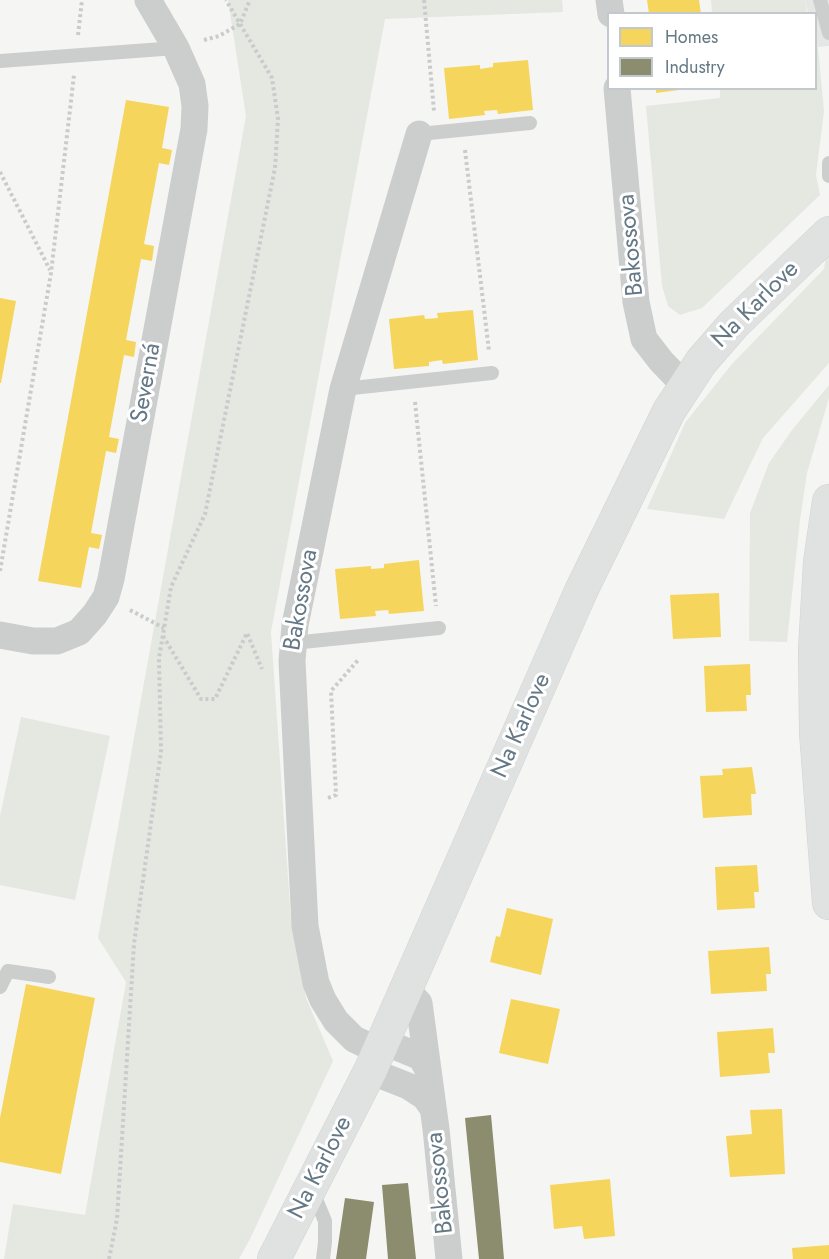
<!DOCTYPE html>
<html>
<head>
<meta charset="utf-8">
<style>
  body { margin:0 }
  #map { position:relative; width:829px; height:1259px; overflow:hidden; background:#f5f5f3; font-family:Jost,sans-serif }
  canvas { display:block }
  .legend { position:absolute; left:607px; top:12px; width:210px; height:78px; box-sizing:border-box; background:#fff; border:2px solid #c1c9ce; margin:0; padding:8px 10px; list-style:none; font-size:18px; color:#647885 }
  .legend li { display:flex; align-items:center; gap:12px; height:30px }
  .legend b { width:30px; border:2px solid #c1c9ce }
</style>
</head>
<body>
<div id="map">
<canvas width="829" height="1259"></canvas>
<ul class="legend">
<li><b style="height:16px;background:#f6d55c"></b>Homes</li>
<li><b style="height:16px;background:#8c8c6e"></b>Industry</li>
</ul>
</div>
<script>
const ctx = document.querySelector('canvas').getContext('2d');
ctx.lineJoin = 'round';
function paint(path, color) { ctx.fillStyle = color; ctx.fill(path, 'evenodd'); }
const toPath = rows => new Path2D(rows.map(r => 'M' + r).join(''));
function trace(path, color, width, dash) { ctx.strokeStyle = color; ctx.lineWidth = width; ctx.lineCap = dash ? 'butt' : 'round'; ctx.setLineDash(dash || []); ctx.stroke(path); }
function drawText(font, color, halo, rows, align = 'center') {
  ctx.font = font + ' Jost,sans-serif'; ctx.lineWidth = 6; ctx.setLineDash([]); ctx.textBaseline = 'middle'; ctx.strokeStyle = halo; ctx.fillStyle = color; for (const [text, x, y, turn = 0] of rows) {
    ctx.save(); ctx.translate(x, y); ctx.rotate((+turn || 0) * Math.PI / 180); ctx.textAlign = isNaN(turn) ? turn : align; if (halo) ctx.strokeText(text, 0, 0); ctx.fillText(text, 0, 0); ctx.restore();
  }
}
paint(toPath([
  [805,0,829,0,829,46,818,47,816,38,816,14,808,13]
]), '#e5e7e6');
paint(toPath([
  [228,0,562,0,563,12,385,19,271,632,291,921,306,998,333,1061,250,1239,239,1259,4,1259,13,1204,85,1215,126,982,98,938,246,116],
  [711,0,805,0,807,13,712,13],
  [816,38,818,47,824,111,816,175,820,195,702,308,680,315,668,306,662,286,646,106,720,98,720,89,816,88],
  [829,256,829,363,763,438,724,519,647,509,685,423,732,364,824,269,826,257],
  [829,385,829,398,807,473,800,520,787,642,749,641,750,513,769,463,792,430],
  [21,717,110,736,75,900,0,885,0,816]
]), '#e5e8e1');
paint(toPath([
  [647,0,699,0,701,14,649,14],
  [528,60,533,110,498,114,497,110,484,111,485,115,449,119,444,68,480,65,480,69,493,67,493,63],
  [656,88,679,88,679,90,656,93],
  [126,100,169,107,162,148,172,150,169,165,159,163,144,244,154,246,152,261,141,259,126,340,136,342,134,357,124,355,109,437,119,439,116,453,106,451,91,533,102,535,99,549,89,547,81,588,38,581],
  [0,298,16,301,1,383,0,383],
  [473,310,478,360,443,364,442,360,429,362,429,366,394,369,389,319,424,315,425,319,438,318,437,313],
  [419,560,424,611,389,614,388,610,375,611,376,616,340,619,335,569,371,566,371,569,384,568,384,564],
  [719,593,721,637,673,639,670,595],
  [750,664,751,695,746,695,747,711,706,712,704,666],
  [752,767,756,794,751,794,752,815,703,818,700,776,723,775,722,769],
  [757,865,759,892,754,892,755,908,717,910,715,867],
  [507,908,553,919,541,975,490,962,496,936,500,937],
  [769,947,771,974,766,974,767,991,711,994,708,951],
  [26,984,95,998,61,1174,0,1162,0,1118],
  [511,999,560,1009,548,1064,499,1053],
  [773,1028,775,1053,768,1053,770,1073,720,1077,717,1032],
  [782,1109,785,1174,730,1177,726,1136,752,1134,750,1110],
  [610,1179,615,1236,584,1239,582,1226,554,1229,550,1185],
  [829,1245,829,1259,793,1259,792,1248]
]), '#f6d55c');
paint(toPath([
  [491,1115,501,1223,504,1259,479,1259,465,1118],
  [408,1183,416,1259,388,1259,382,1185],
  [345,1198,374,1202,366,1259,336,1259]
]), '#8c8c6e');
const secondary = toPath([
  [829,501,820,562,815,649,816,733,829,903],
  [274,1259,370,1071,581,591,669,411,701,362,734,324,829,233]
]);
trace(secondary, '#d1d3d3', 34);
trace(toPath([
  [424,0,434,111],
  [78,35,82,0],
  [204,40,219,36,240,24,250,0],
  [465,150,489,351],
  [0,172,50,270],
  [415,402,436,606],
  [0,571,51,273,74,75],
  [130,610,164,628],
  [163,636,201,699,215,699,247,633,262,669],
  [328,798,336,795,331,691,359,659],
  [109,1259,117,1219,134,944,161,752,159,658,171,587,205,514,275,168,278,119,272,78,226,0]
]), '#cacbcc', 4, [3, 3]);
trace(toPath([
  [820,0,829,33],
  [0,61,176,48],
  [419,134,530,123],
  [829,163,829,176],
  [343,389,492,373],
  [293,643,439,628],
  [0,987,8,971,49,977],
  [313,1192,325,1221,325,1242,323,1259]
]), '#cccece', 14);
trace(toPath([
  [609,0,611,14],
  [617,88,636,302,644,339,661,361,685,386],
  [0,635,33,641,57,641,79,632,95,614,106,597,111,579,194,129,195,106,192,84,176,48,148,0],
  [406,990,419,1003,436,1129,449,1259],
  [384,1042,421,1057,427,1068],
  [379,1051,354,1039,336,1021,323,1000,316,983,305,926,292,661,295,625,343,389,419,134],
  [370,1071,408,1086,425,1097,432,1107]
]), '#cccece', 27);
trace(secondary, '#e0e1e1', 33);
drawText('24px', '#647885', '#fff', [
  ["Bakossova",632,245,-95],
  ["Na Karlove",756,305,-45],
  ["Severná",147,383,-80],
  ["Bakossova",302,600,-80],
  ["Na Karlove",522,726,-66],
  ["Na Karlove",321,1168,-63],
  ["Bakossova",441,1183,-96]
]);
</script>
</body>
</html>
